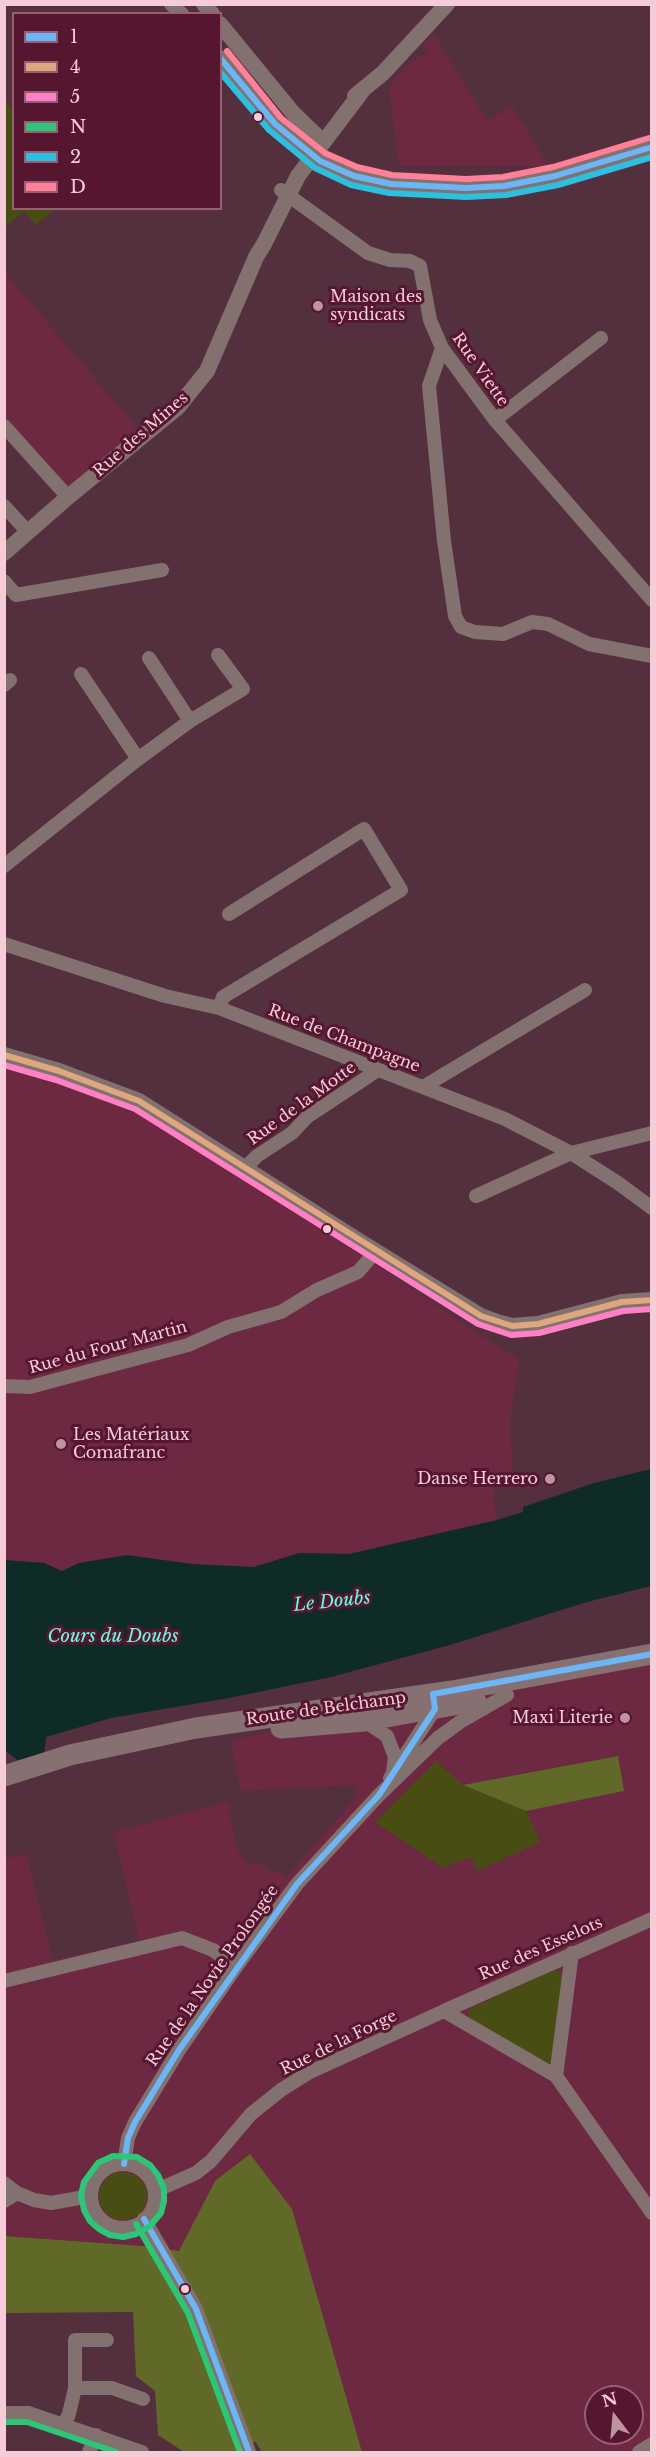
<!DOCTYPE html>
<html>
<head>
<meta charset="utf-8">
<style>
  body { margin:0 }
  #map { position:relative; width:656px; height:2457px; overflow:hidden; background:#54303e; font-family:"Libre Baskerville",serif }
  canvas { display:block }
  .frame { position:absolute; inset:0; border:6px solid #f6ccd8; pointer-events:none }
  .legend { position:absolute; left:12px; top:12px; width:210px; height:198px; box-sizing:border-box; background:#571630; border:2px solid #975f73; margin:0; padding:8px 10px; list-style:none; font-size:18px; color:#f6ccd8 }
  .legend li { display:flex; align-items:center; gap:12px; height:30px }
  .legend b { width:30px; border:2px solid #975f73 }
  .north { position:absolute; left:584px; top:2385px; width:60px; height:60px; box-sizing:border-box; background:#571630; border:2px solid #975f73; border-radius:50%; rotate:344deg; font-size:16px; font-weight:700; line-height:24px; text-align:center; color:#f6ccd8 }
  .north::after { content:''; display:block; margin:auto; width:21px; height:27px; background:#bd95a2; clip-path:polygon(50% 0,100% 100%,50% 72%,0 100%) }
</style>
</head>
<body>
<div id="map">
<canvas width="656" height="2457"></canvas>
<div class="frame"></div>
<ul class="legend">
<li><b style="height:8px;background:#6db6f5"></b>1</li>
<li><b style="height:8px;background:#dfa77e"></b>4</li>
<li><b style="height:8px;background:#ff80c5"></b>5</li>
<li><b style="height:8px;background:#2dc577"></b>N</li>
<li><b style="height:8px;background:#2dbfdf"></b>2</li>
<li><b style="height:8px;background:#ff8098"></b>D</li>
</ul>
<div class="north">N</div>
</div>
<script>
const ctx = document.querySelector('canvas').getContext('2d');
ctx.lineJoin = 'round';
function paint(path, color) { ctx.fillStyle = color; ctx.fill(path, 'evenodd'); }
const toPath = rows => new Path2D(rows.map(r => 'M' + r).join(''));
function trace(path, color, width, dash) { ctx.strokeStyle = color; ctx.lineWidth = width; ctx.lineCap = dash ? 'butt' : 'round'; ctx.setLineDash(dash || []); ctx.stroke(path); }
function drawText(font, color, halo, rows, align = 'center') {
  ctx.font = font + ' "Libre Baskerville",serif'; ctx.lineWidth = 6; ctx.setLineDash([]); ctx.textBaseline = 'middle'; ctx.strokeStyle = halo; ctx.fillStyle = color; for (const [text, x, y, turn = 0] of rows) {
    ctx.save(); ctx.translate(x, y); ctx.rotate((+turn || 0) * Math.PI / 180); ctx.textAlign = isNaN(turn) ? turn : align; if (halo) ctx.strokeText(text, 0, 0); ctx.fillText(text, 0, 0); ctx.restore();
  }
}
paint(toPath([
  [435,35,487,121,512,106,549,166,399,166,389,88,404,66,428,52,423,43],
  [4,271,137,428,67,491,5,419],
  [4,1065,147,1113,519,1360,510,1420,512,1470,499,1475,493,1501,497,1520,369,1550,349,1554,299,1553,254,1567,79,1563,62,1571,44,1563,5,1560],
  [651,1649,651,2452,362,2452,292,2209,215,2181,179,2251,142,2246,5,2236,5,1859,26,1853,53,1960,139,1941,114,1832,227,1802,238,1850,245,1862,250,1866,254,1860,274,1873,282,1871,285,1879,358,1795,353,1785,241,1791,230,1741,551,1663],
  [617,1756,623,1791,526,1811,539,1842,478,1871,436,1762,463,1785],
  [596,2397,632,2397,632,2433,596,2433]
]), '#6d2842');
paint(toPath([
  [5,100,13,111,14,208,56,209,36,225,24,211,5,227],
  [436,1761,463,1785,526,1811,540,1842,478,1871,471,1857,443,1868,375,1822],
  [554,1970,559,1971,562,1976,552,2062,544,2065,469,2017,468,2011,471,2008],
  '99 2196a24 24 0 1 1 48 0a24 24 0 1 1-48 0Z'
]), '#484e13');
paint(toPath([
  [618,1756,624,1791,526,1811,463,1785],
  [250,2154,292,2209,362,2452,262,2452,255,2441,243,2452,184,2452,158,2435,155,2391,136,2376,133,2312,5,2313,4,2236,142,2246,179,2251,215,2181]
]), '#616928');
paint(toPath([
  [651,1469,651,1586,587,1602,450,1645,331,1677,229,1698,111,1718,46,1737,44,1756,17,1760,5,1750,4,1560,44,1563,62,1571,79,1563,127,1555,192,1564,254,1567,299,1553,349,1554,497,1520,523,1512,523,1507,594,1483]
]), '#0e2b27');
trace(toPath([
  [171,4,182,14],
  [220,57,275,124,320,161,354,176,391,184,466,188,504,186,555,176,652,147],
  [281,190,368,253,390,260,410,261,420,266,430,320,442,348,495,420,652,600],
  [442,348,429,386,444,541,455,616,461,627,475,632,503,634,532,622,548,624,589,644,652,656],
  [495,420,601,338],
  [4,426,68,497],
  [4,506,28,532],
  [4,581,16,595,162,570],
  [149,658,190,721],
  [81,674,138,759],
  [4,685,10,680],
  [4,866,138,759,190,721,243,689,218,655],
  [4,944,165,996,219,1008,505,1119,571,1153,618,1183,652,1208],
  [219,1008,223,997,401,890,364,829,229,914],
  [423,1087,585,990],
  [246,1167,257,1156,292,1133,307,1117,378,1070],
  [476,1196,571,1153,652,1133],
  [4,1386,30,1387,112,1365,188,1345,228,1327,281,1312,317,1290,358,1272,376,1251],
  [364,1721,387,1736,395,1757,393,1772],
  [390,1778,435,1709],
  [4,1981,182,1938,213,1950,236,1967],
  [444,2011,652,1919],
  [556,2076,572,1953],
  [124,2164,128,2138,135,2122,179,2050,236,1967,297,1884,379,1795,438,1738,460,1722,507,1695],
  '91 2196a32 32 0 1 1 64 0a32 32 0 1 1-64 0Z',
  [4,2183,17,2193,34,2200,51,2203,90,2196],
  [155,2191,196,2173,211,2161,251,2114,281,2090,308,2073,444,2011,556,2076,652,2213],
  [4,2201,17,2193],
  [144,2219,196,2309,249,2452],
  [75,2388,112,2388,143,2399],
  [4,2413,29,2413,142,2452],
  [64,2424,69,2414,75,2388,75,2340,107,2340],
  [89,2452,96,2435],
  [639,2452,652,2444]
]), '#82716f', 14);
trace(toPath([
  [204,4,212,14],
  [220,24,293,113,322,141],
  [355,96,383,73,447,4],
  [4,553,68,497,178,407,207,371,256,257,264,244,298,176,363,90],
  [4,1055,59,1071,139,1101,359,1241,481,1316,497,1322,512,1326,538,1324,622,1302,652,1300]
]), '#82716f', 16);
trace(toPath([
  [281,1728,364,1721,476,1701],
  [4,1776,70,1755,196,1728,452,1691,652,1654]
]), '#877072', 21);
trace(toPath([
  [220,58,275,124,320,161,354,176,391,184,466,188,504,186,555,176,652,147],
  [124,2164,128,2138,135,2122,179,2050,297,1884,379,1795,435,1709,433,1694,652,1654],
  [144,2219,196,2309,249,2452]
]), '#6db6f5', 6);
trace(toPath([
  [4,1055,59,1071,139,1101,481,1316,512,1326,538,1324,622,1302,652,1300]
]), '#dfa77e', 6);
trace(toPath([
  [4,1065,56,1080,135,1109,478,1324,511,1335,539,1333,623,1311,652,1309]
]), '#ff80c5', 6);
trace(toPath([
  [98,2163,84,2182,81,2195,84,2210,90,2221,99,2229,110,2235,123,2237,136,2234,150,2226,161,2213,164,2201,164,2189,158,2175,150,2165,137,2157,113,2156,100,2162],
  [136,2224,188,2313,240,2452],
  [4,2422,27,2422,116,2452]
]), '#2dc577', 6);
trace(toPath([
  [220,72,269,130,315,168,351,185,389,193,466,197,506,195,558,185,652,157]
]), '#2dbfdf', 6);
trace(toPath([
  [227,51,281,118,325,153,357,167,392,175,466,179,503,177,553,167,649,138]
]), '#ff8098', 6);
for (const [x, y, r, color] of [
  [258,117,5,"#f6ccd8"],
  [318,306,6,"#bd95a2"],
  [327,1229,5,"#f6ccd8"],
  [61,1444,6,"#bd95a2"],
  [550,1479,6,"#bd95a2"],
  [625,1718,6,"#bd95a2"],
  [185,2289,5,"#f6ccd8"]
]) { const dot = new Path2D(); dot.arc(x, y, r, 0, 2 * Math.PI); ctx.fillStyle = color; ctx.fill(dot); trace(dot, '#571630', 2); }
drawText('16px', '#f6ccd8', '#571630', [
  ["Maison des",330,297],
  ["syndicats",330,315],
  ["Les Matériaux",73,1435],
  ["Comafranc",73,1453],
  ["Danse Herrero",538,1479,"right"],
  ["Maxi Literie",613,1718,"right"]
], 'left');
drawText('16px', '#f6ccd8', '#571630', [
  ["Rue Viette",480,370,55],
  ["Rue des Mines",141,435,-41],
  ["Rue de Champagne",344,1039,21],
  ["Rue de la Motte",302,1104,-36],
  ["Rue du Four Martin",108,1348,-15],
  ["Route de Belchamp",326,1709,-8],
  ["Rue des Esselots",541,1949,-24],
  ["Rue de la Novie Prolongée",213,1976,-55],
  ["Rue de la Forge",339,2043,-26]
]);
drawText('italic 18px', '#66fce2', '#571630', [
  ["Le Doubs",332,1602,-6],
  ["Cours du Doubs",113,1637]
]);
</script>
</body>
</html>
